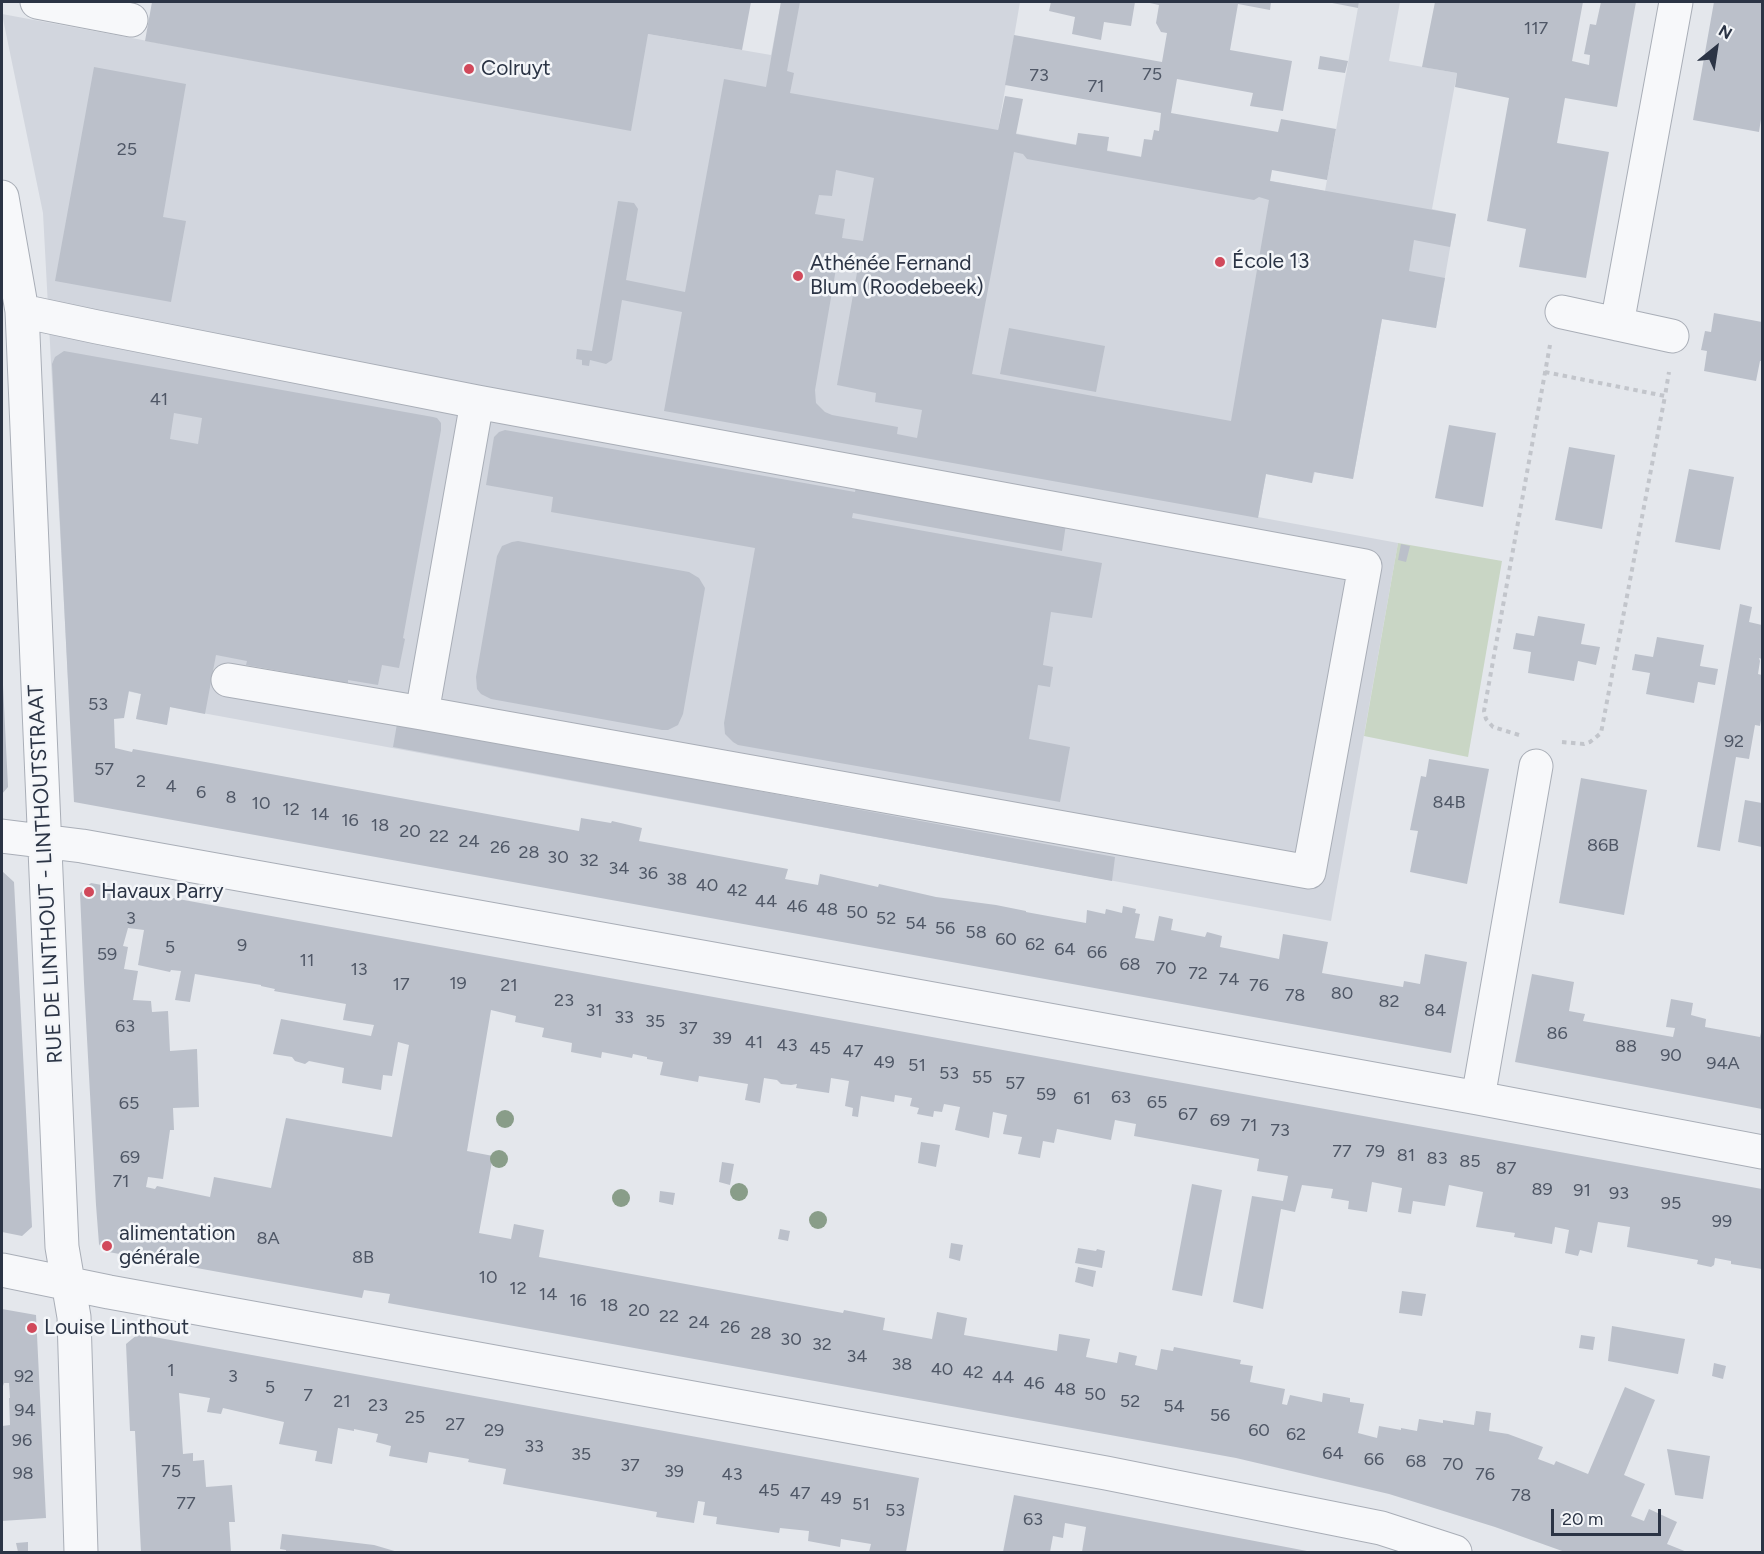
<!DOCTYPE html>
<html>
<head>
<meta charset="utf-8">
<style>
  body { margin:0 }
  #map { position:relative; width:1764px; height:1554px; overflow:hidden; background:#e4e7ec; font-family:Figtree,sans-serif }
  canvas { display:block }
  .frame { position:absolute; inset:0; border:3px solid #2b3445; pointer-events:none }
  .north { position:absolute; left:1686px; top:18px; width:60px; height:60px; -webkit-text-stroke:4px #f4f6f9; paint-order:stroke; rotate:30deg; font-size:16px; font-weight:700; line-height:24px; text-align:center; color:#2b3445 }
  .north::after { content:''; display:block; margin:auto; width:21px; height:27px; background:#2b3445; clip-path:polygon(50% 0,100% 100%,50% 72%,0 100%) }
  .scale { position:absolute; left:1551px; top:1509px; width:110px; height:27px; box-sizing:border-box; border:3px solid #2b3445; border-top:0; padding-left:8px; font-size:18px; line-height:21px; white-space:nowrap; color:#2b3445; -webkit-text-stroke:4px #f4f6f9; paint-order:stroke }
</style>
</head>
<body>
<div id="map">
<canvas width="1764" height="1554"></canvas>
<div class="frame"></div>
<div class="north">N</div>
<div class="scale">20 m</div>
</div>
<script>
const ctx = document.querySelector('canvas').getContext('2d');
ctx.lineJoin = 'round';
function paint(path, color) { ctx.fillStyle = color; ctx.fill(path, 'evenodd'); }
const toPath = rows => new Path2D(rows.map(r => 'M' + r).join(''));
function trace(path, color, width, dash) { ctx.strokeStyle = color; ctx.lineWidth = width; ctx.lineCap = dash ? 'butt' : 'round'; ctx.setLineDash(dash || []); ctx.stroke(path); }
function drawText(font, color, halo, rows, align = 'center') {
  ctx.font = font + ' Figtree,sans-serif'; ctx.lineWidth = 5; ctx.setLineDash([]); ctx.textBaseline = 'middle'; ctx.strokeStyle = halo; ctx.fillStyle = color; for (const [text, x, y, turn = 0] of rows) {
    ctx.save(); ctx.translate(x, y); ctx.rotate((+turn || 0) * Math.PI / 180); ctx.textAlign = isNaN(turn) ? turn : align; if (halo) ctx.strokeText(text, 0, 0); ctx.fillText(text, 0, 0); ctx.restore();
  }
}
paint(toPath([
  [781,2,1020,2,998,130,1325,191,1359,2,1400,2,1389,61,1457,73,1432,209,1456,214,1436,328,1382,319,1353,479,1315,472,1312,483,1266,474,1258,517,1398,543,1331,921,170,707,167,725,136,719,141,694,68,680,43,213,2,14,315,72,648,34,771,55]
]), '#d2d6de');
paint(toPath([
  [1398,543,1502,561,1468,757,1364,736]
]), '#c9d6c5');
paint(toPath([
  [152,2,751,2,742,50,648,34,631,131,145,41],
  [781,2,800,2,787,71,794,73,790,93,998,130,1005,96,1023,99,1016,134,1076,145,1078,133,1109,137,1107,151,1141,157,1144,139,1152,140,1154,130,1159,131,1161,113,1005,85,1014,35,1162,62,1167,33,1161,32,1156,23,1159,5,1145,2,1271,2,1270,10,1238,4,1230,50,1292,61,1283,111,1250,106,1253,93,1177,79,1171,113,1278,132,1281,119,1336,129,1327,180,1272,170,1270,181,1456,214,1450,247,1414,240,1409,271,1445,278,1436,328,1382,319,1353,479,1314,472,1312,483,1266,474,1258,518,664,411,682,312,622,300,612,360,606,364,590,360,589,366,582,365,582,360,576,359,577,349,592,351,618,201,634,203,638,209,626,280,685,292,724,79,766,87],
  [1014,152,1023,154,1027,159,1254,200,1259,197,1269,200,1231,421,972,374],
  [836,170,874,178,863,241,842,238,845,219,815,214,819,195,832,196],
  [837,263,858,267,837,385,876,393,875,402,922,410,917,438,897,434,898,427,832,415,825,412,816,403,815,390],
  [1051,2,1135,2,1131,26,1104,22,1101,40,1072,34,1075,17,1049,11],
  [1327,2,1359,2,1358,8],
  [1435,2,1583,2,1572,61,1589,65,1590,55,1584,54,1590,24,1596,25,1601,2,1636,2,1617,107,1565,98,1557,143,1609,152,1586,278,1519,267,1526,229,1487,221,1509,98,1455,87,1457,73,1422,67],
  [1714,2,1762,2,1762,113,1759,132,1693,120],
  [1320,56,1348,61,1345,73,1318,69],
  [94,67,186,84,163,217,186,221,171,302,55,281],
  [1714,313,1762,322,1762,361,1760,361,1756,381,1704,371,1707,351,1701,350,1705,331,1711,332],
  [1009,328,1105,346,1096,392,1000,374],
  [64,351,433,417,437,418,441,423,441,430,403,638,405,639,399,668,382,665,378,685,348,680,348,683,246,665,247,661,216,655,205,714,170,707,167,725,136,719,141,694,129,691,124,718,114,719,115,748,132,752,133,749,222,765,579,831,581,818,611,823,612,821,642,828,639,841,788,869,785,879,818,885,820,874,878,887,879,884,936,897,996,905,1026,911,1026,912,1086,923,1087,910,1105,914,1106,909,1122,913,1123,906,1136,909,1135,913,1140,914,1135,938,1154,941,1159,916,1173,919,1171,930,1205,937,1207,932,1222,936,1220,947,1279,959,1283,934,1328,942,1322,973,1403,987,1404,981,1420,984,1425,954,1467,962,1451,1053,74,802,52,364,55,357],
  [174,413,202,418,198,444,170,439],
  [1449,425,1496,433,1483,507,1435,498],
  [505,430,855,492,856,486,1066,524,1062,551,853,513,852,518,1102,563,1092,618,1051,612,1043,665,1053,667,1050,687,1038,685,1029,739,1070,747,1060,802,738,745,733,742,725,734,724,723,755,548,551,512,553,497,486,485,494,437,499,432],
  [1569,447,1615,455,1602,529,1555,520],
  [1689,469,1734,477,1720,550,1675,542],
  [518,541,689,572,699,578,705,588,704,594,683,714,678,725,668,730,662,730,491,699,481,694,477,689,476,677,497,556,502,546,512,542],
  [1401,544,1410,546,1406,562,1398,560],
  [1740,604,1752,607,1749,622,1762,625,1762,659,1759,658,1760,661,1758,674,1762,675,1762,714,1760,726,1755,725,1749,759,1736,757,1720,851,1697,847],
  [1538,616,1585,624,1581,644,1600,647,1596,665,1578,661,1574,681,1528,673,1531,652,1513,649,1516,633,1534,636],
  [1657,637,1704,645,1700,666,1718,669,1715,685,1698,682,1694,703,1646,694,1650,673,1632,670,1635,654,1653,657],
  [2,685,3,685,8,787,2,794],
  [397,724,1115,857,1112,881,393,747],
  [1429,759,1489,769,1467,884,1410,872,1418,831,1410,830,1421,776,1426,777],
  [1581,778,1647,790,1624,915,1559,903],
  [1745,800,1762,803,1762,847,1738,842],
  [2,871,14,882,32,1227,22,1236,2,1232],
  [91,883,1762,1189,1762,1269,1731,1264,1731,1261,1715,1258,1714,1265,1711,1267,1697,1264,1698,1260,1627,1247,1630,1227,1598,1222,1592,1253,1580,1250,1578,1256,1565,1253,1569,1230,1555,1227,1552,1244,1514,1237,1515,1233,1476,1227,1483,1192,1449,1185,1445,1206,1413,1201,1411,1214,1398,1212,1402,1188,1372,1182,1367,1212,1348,1209,1349,1201,1331,1198,1333,1189,1302,1185,1295,1212,1281,1209,1263,1309,1233,1302,1252,1196,1283,1201,1288,1176,1257,1171,1259,1159,1134,1136,1136,1124,1115,1120,1111,1140,1057,1129,1054,1143,1043,1141,1040,1158,1018,1154,1022,1137,1003,1134,1007,1115,993,1112,989,1138,955,1130,960,1107,944,1104,942,1112,934,1111,933,1117,917,1114,919,1108,910,1106,912,1098,895,1095,894,1102,861,1096,858,1117,852,1116,853,1108,845,1106,849,1081,831,1078,829,1093,796,1088,797,1084,791,1085,781,1084,777,1080,764,1078,760,1103,745,1100,748,1084,699,1076,698,1082,660,1075,663,1062,647,1059,647,1057,633,1054,632,1058,602,1052,601,1058,571,1052,572,1043,542,1037,544,1028,515,1022,516,1016,491,1010,467,1151,493,1156,479,1233,511,1239,514,1224,544,1230,539,1257,843,1313,844,1310,885,1318,883,1330,932,1339,937,1312,967,1318,964,1335,1057,1351,1059,1334,1090,1339,1086,1357,1117,1363,1119,1352,1137,1356,1135,1365,1157,1370,1161,1349,1173,1351,1174,1347,1241,1360,1240,1364,1253,1366,1250,1382,1285,1389,1282,1404,1287,1405,1290,1395,1322,1402,1323,1393,1350,1398,1350,1402,1364,1404,1358,1433,1377,1438,1379,1426,1401,1430,1401,1428,1417,1431,1419,1419,1443,1423,1443,1420,1474,1425,1476,1411,1491,1413,1489,1431,1508,1434,1543,1447,1538,1459,1554,1465,1556,1461,1588,1474,1625,1387,1655,1400,1624,1475,1645,1484,1631,1516,1644,1521,1649,1509,1677,1522,1667,1544,1687,1552,1565,1552,1495,1527,1389,1494,1236,1458,388,1303,390,1294,364,1290,362,1298,103,1251,99,1244,96,1205,84,983,80,893],
  [128,928,144,930,138,965,170,972,171,970,181,971,175,1000,190,1002,195,974,261,985,261,986,275,989,274,991,346,1004,343,1020,374,1025,371,1036,281,1019,273,1054,292,1057,295,1061,305,1064,309,1061,344,1068,342,1083,381,1090,383,1075,392,1076,398,1042,409,1045,392,1137,286,1118,271,1188,214,1177,210,1197,157,1186,155,1189,146,1187,148,1177,163,1179,170,1130,174,1130,173,1108,199,1107,197,1049,170,1051,168,1011,152,1012,151,1001,133,1000,138,971,124,969,128,947,123,946],
  [1532,974,1574,982,1569,1011,1585,1014,1583,1021,1673,1037,1675,1028,1666,1027,1671,999,1693,1003,1691,1015,1706,1019,1705,1027,1760,1037,1762,1028,1762,1109,1515,1062],
  [921,1142,940,1145,936,1167,918,1163],
  [722,1162,734,1164,730,1185,719,1182],
  [1192,1184,1222,1190,1202,1296,1172,1290],
  [660,1191,675,1193,673,1205,659,1202],
  [780,1229,790,1231,788,1241,778,1239],
  [951,1243,963,1245,960,1261,949,1258],
  [1078,1248,1096,1251,1097,1249,1105,1251,1102,1268,1075,1263],
  [1078,1267,1096,1271,1093,1287,1075,1282],
  [1402,1291,1426,1294,1422,1316,1399,1313],
  [2,1309,36,1315,46,1518,2,1521,2,1426,10,1425,9,1398,10,1398,9,1383,4,1383,2,1389],
  [1612,1326,1685,1339,1678,1374,1608,1361],
  [138,1334,919,1478,906,1552,869,1552,871,1544,841,1539,840,1547,808,1541,809,1531,780,1528,779,1533,716,1524,717,1517,703,1515,705,1502,698,1501,694,1523,656,1517,657,1512,503,1484,506,1469,468,1462,469,1459,429,1452,427,1463,389,1456,391,1446,376,1442,378,1434,354,1429,354,1431,338,1428,332,1464,315,1461,317,1451,279,1444,284,1422,223,1408,221,1414,207,1412,210,1398,179,1393,183,1454,193,1453,193,1461,204,1460,206,1487,232,1485,235,1522,229,1522,231,1552,141,1552,135,1431,130,1431,126,1344],
  [1581,1335,1595,1337,1593,1350,1579,1348],
  [1714,1363,1726,1366,1723,1379,1712,1376],
  [1667,1449,1710,1456,1703,1499,1675,1495],
  [1014,1495,1307,1551,1307,1552,1082,1552,1086,1527,1065,1523,1063,1538,1053,1536,1050,1552,1003,1552],
  [282,1534,374,1545,398,1552,286,1552,286,1550,280,1549],
  [28,1542,28,1552,18,1552,16,1543]
]), '#bbc0ca');
const minor = toPath([
  [37,2,131,20],
  [2,197,22,311,62,1247,74,1317,81,1552],
  [22,311,97,327,477,402,1365,566,1309,872,422,713,228,680],
  [1562,312,1672,336],
  [1617,324,1676,2],
  [422,713,477,402],
  [2,836,82,846,713,959,1478,1098,1762,1152],
  [1478,1098,1536,766],
  [2,1270,109,1292,1106,1473,1381,1528,1455,1552]
]);
trace(minor, '#a9aeb7', 35);
trace(toPath([
  [1545,372,1665,396,1669,372],
  [1519,735,1493,727,1486,719,1484,711,1550,345],
  [1562,742,1584,744,1590,742,1601,733,1665,396]
]), '#c2c5cb', 4, [4.5, 4.5]);
trace(minor, '#f7f8fa', 33);
ctx.fillStyle = '#899d89';
for (const [x, y] of [
  [505,1119],
  [499,1159],
  [739,1192],
  [621,1198],
  [818,1220]
]) { ctx.beginPath(); ctx.arc(x, y, 9, 0, 2 * Math.PI); ctx.fill(); }
for (const [x, y, r, color] of [
  [469,69,6,"#d1495b"],
  [1220,262,6,"#d1495b"],
  [798,276,6,"#d1495b"],
  [89,892,6,"#d1495b"],
  [107,1246,6,"#d1495b"],
  [32,1328,6,"#d1495b"]
]) { const dot = new Path2D(); dot.arc(x, y, r, 0, 2 * Math.PI); ctx.fillStyle = color; ctx.fill(dot); trace(dot, '#f4f6f9', 2); }
drawText('18px', '#4f5766', null, [
  ["117",1536,29],
  ["75",1152,75],
  ["73",1039,76],
  ["71",1096,87],
  ["25",127,150],
  ["41",159,400],
  ["53",98,705],
  ["92",1734,742],
  ["57",104,770],
  ["2",141,782],
  ["4",171,787],
  ["6",201,793],
  ["8",231,798],
  ["84B",1449,803],
  ["10",261,804],
  ["12",291,810],
  ["14",320,815],
  ["16",350,821],
  ["18",380,826],
  ["20",410,832],
  ["22",439,837],
  ["24",469,842],
  ["86B",1603,846],
  ["26",500,848],
  ["28",529,853],
  ["30",558,858],
  ["32",589,861],
  ["34",619,869],
  ["36",648,874],
  ["38",677,880],
  ["40",707,886],
  ["42",737,891],
  ["44",766,902],
  ["46",797,907],
  ["48",827,910],
  ["50",857,913],
  ["3",131,919],
  ["52",886,919],
  ["54",916,924],
  ["56",945,929],
  ["58",976,933],
  ["60",1006,940],
  ["62",1035,945],
  ["9",242,946],
  ["5",170,948],
  ["64",1065,950],
  ["66",1097,953],
  ["59",107,955],
  ["11",307,961],
  ["68",1130,965],
  ["70",1166,969],
  ["13",359,970],
  ["72",1198,974],
  ["74",1229,980],
  ["19",458,984],
  ["17",401,985],
  ["21",509,986],
  ["76",1259,986],
  ["80",1342,994],
  ["78",1295,996],
  ["23",564,1001],
  ["82",1389,1002],
  ["31",594,1011],
  ["84",1435,1011],
  ["33",624,1018],
  ["35",655,1022],
  ["63",125,1027],
  ["37",688,1029],
  ["86",1557,1034],
  ["39",722,1039],
  ["41",754,1043],
  ["43",787,1046],
  ["88",1626,1047],
  ["45",820,1049],
  ["47",853,1052],
  ["90",1671,1056],
  ["49",884,1063],
  ["94A",1723,1064],
  ["51",917,1066],
  ["53",949,1074],
  ["55",982,1078],
  ["57",1015,1084],
  ["59",1046,1095],
  ["63",1121,1098],
  ["61",1082,1099],
  ["65",1157,1103],
  ["65",129,1104],
  ["67",1188,1115],
  ["69",1220,1121],
  ["71",1249,1126],
  ["73",1280,1131],
  ["77",1342,1152],
  ["79",1375,1152],
  ["81",1406,1156],
  ["69",130,1158],
  ["83",1437,1159],
  ["85",1470,1162],
  ["87",1506,1169],
  ["71",121,1182],
  ["89",1542,1190],
  ["91",1582,1191],
  ["93",1619,1194],
  ["95",1671,1204],
  ["99",1722,1222],
  ["8A",268,1239],
  ["8B",363,1258],
  ["10",488,1278],
  ["12",518,1289],
  ["14",548,1295],
  ["16",578,1301],
  ["18",609,1306],
  ["20",639,1311],
  ["22",669,1317],
  ["24",699,1323],
  ["26",730,1328],
  ["28",761,1334],
  ["30",791,1340],
  ["32",822,1345],
  ["34",857,1357],
  ["38",902,1365],
  ["40",942,1370],
  ["1",171,1371],
  ["42",973,1373],
  ["92",24,1377],
  ["3",233,1377],
  ["44",1003,1378],
  ["46",1034,1384],
  ["5",270,1388],
  ["48",1065,1390],
  ["50",1095,1395],
  ["7",308,1396],
  ["21",342,1402],
  ["52",1130,1402],
  ["23",378,1406],
  ["54",1174,1407],
  ["94",25,1411],
  ["56",1220,1416],
  ["25",415,1418],
  ["27",455,1425],
  ["29",494,1431],
  ["60",1259,1431],
  ["62",1296,1435],
  ["96",22,1441],
  ["33",534,1447],
  ["64",1333,1454],
  ["35",581,1455],
  ["66",1374,1460],
  ["68",1416,1462],
  ["70",1453,1465],
  ["37",630,1466],
  ["75",171,1472],
  ["39",674,1472],
  ["98",23,1474],
  ["43",732,1475],
  ["76",1485,1475],
  ["45",769,1491],
  ["47",800,1494],
  ["78",1521,1496],
  ["49",831,1499],
  ["77",186,1504],
  ["51",861,1505],
  ["53",895,1511],
  ["63",1033,1520]
]);
drawText('21px', '#2b3445', '#f4f6f9', [
  ["Colruyt",481,69],
  ["École 13",1232,262],
  ["Athénée Fernand",810,264],
  ["Blum (Roodebeek)",810,288],
  ["Havaux Parry",101,892],
  ["alimentation",119,1234],
  ["générale",119,1258],
  ["Louise Linthout",44,1328]
], 'left');
drawText('21px', '#2b3445', '#f4f6f9', [
  ["RUE DE LINTHOUT - LINTHOUTSTRAAT",46,874,-93]
]);
</script>
</body>
</html>
